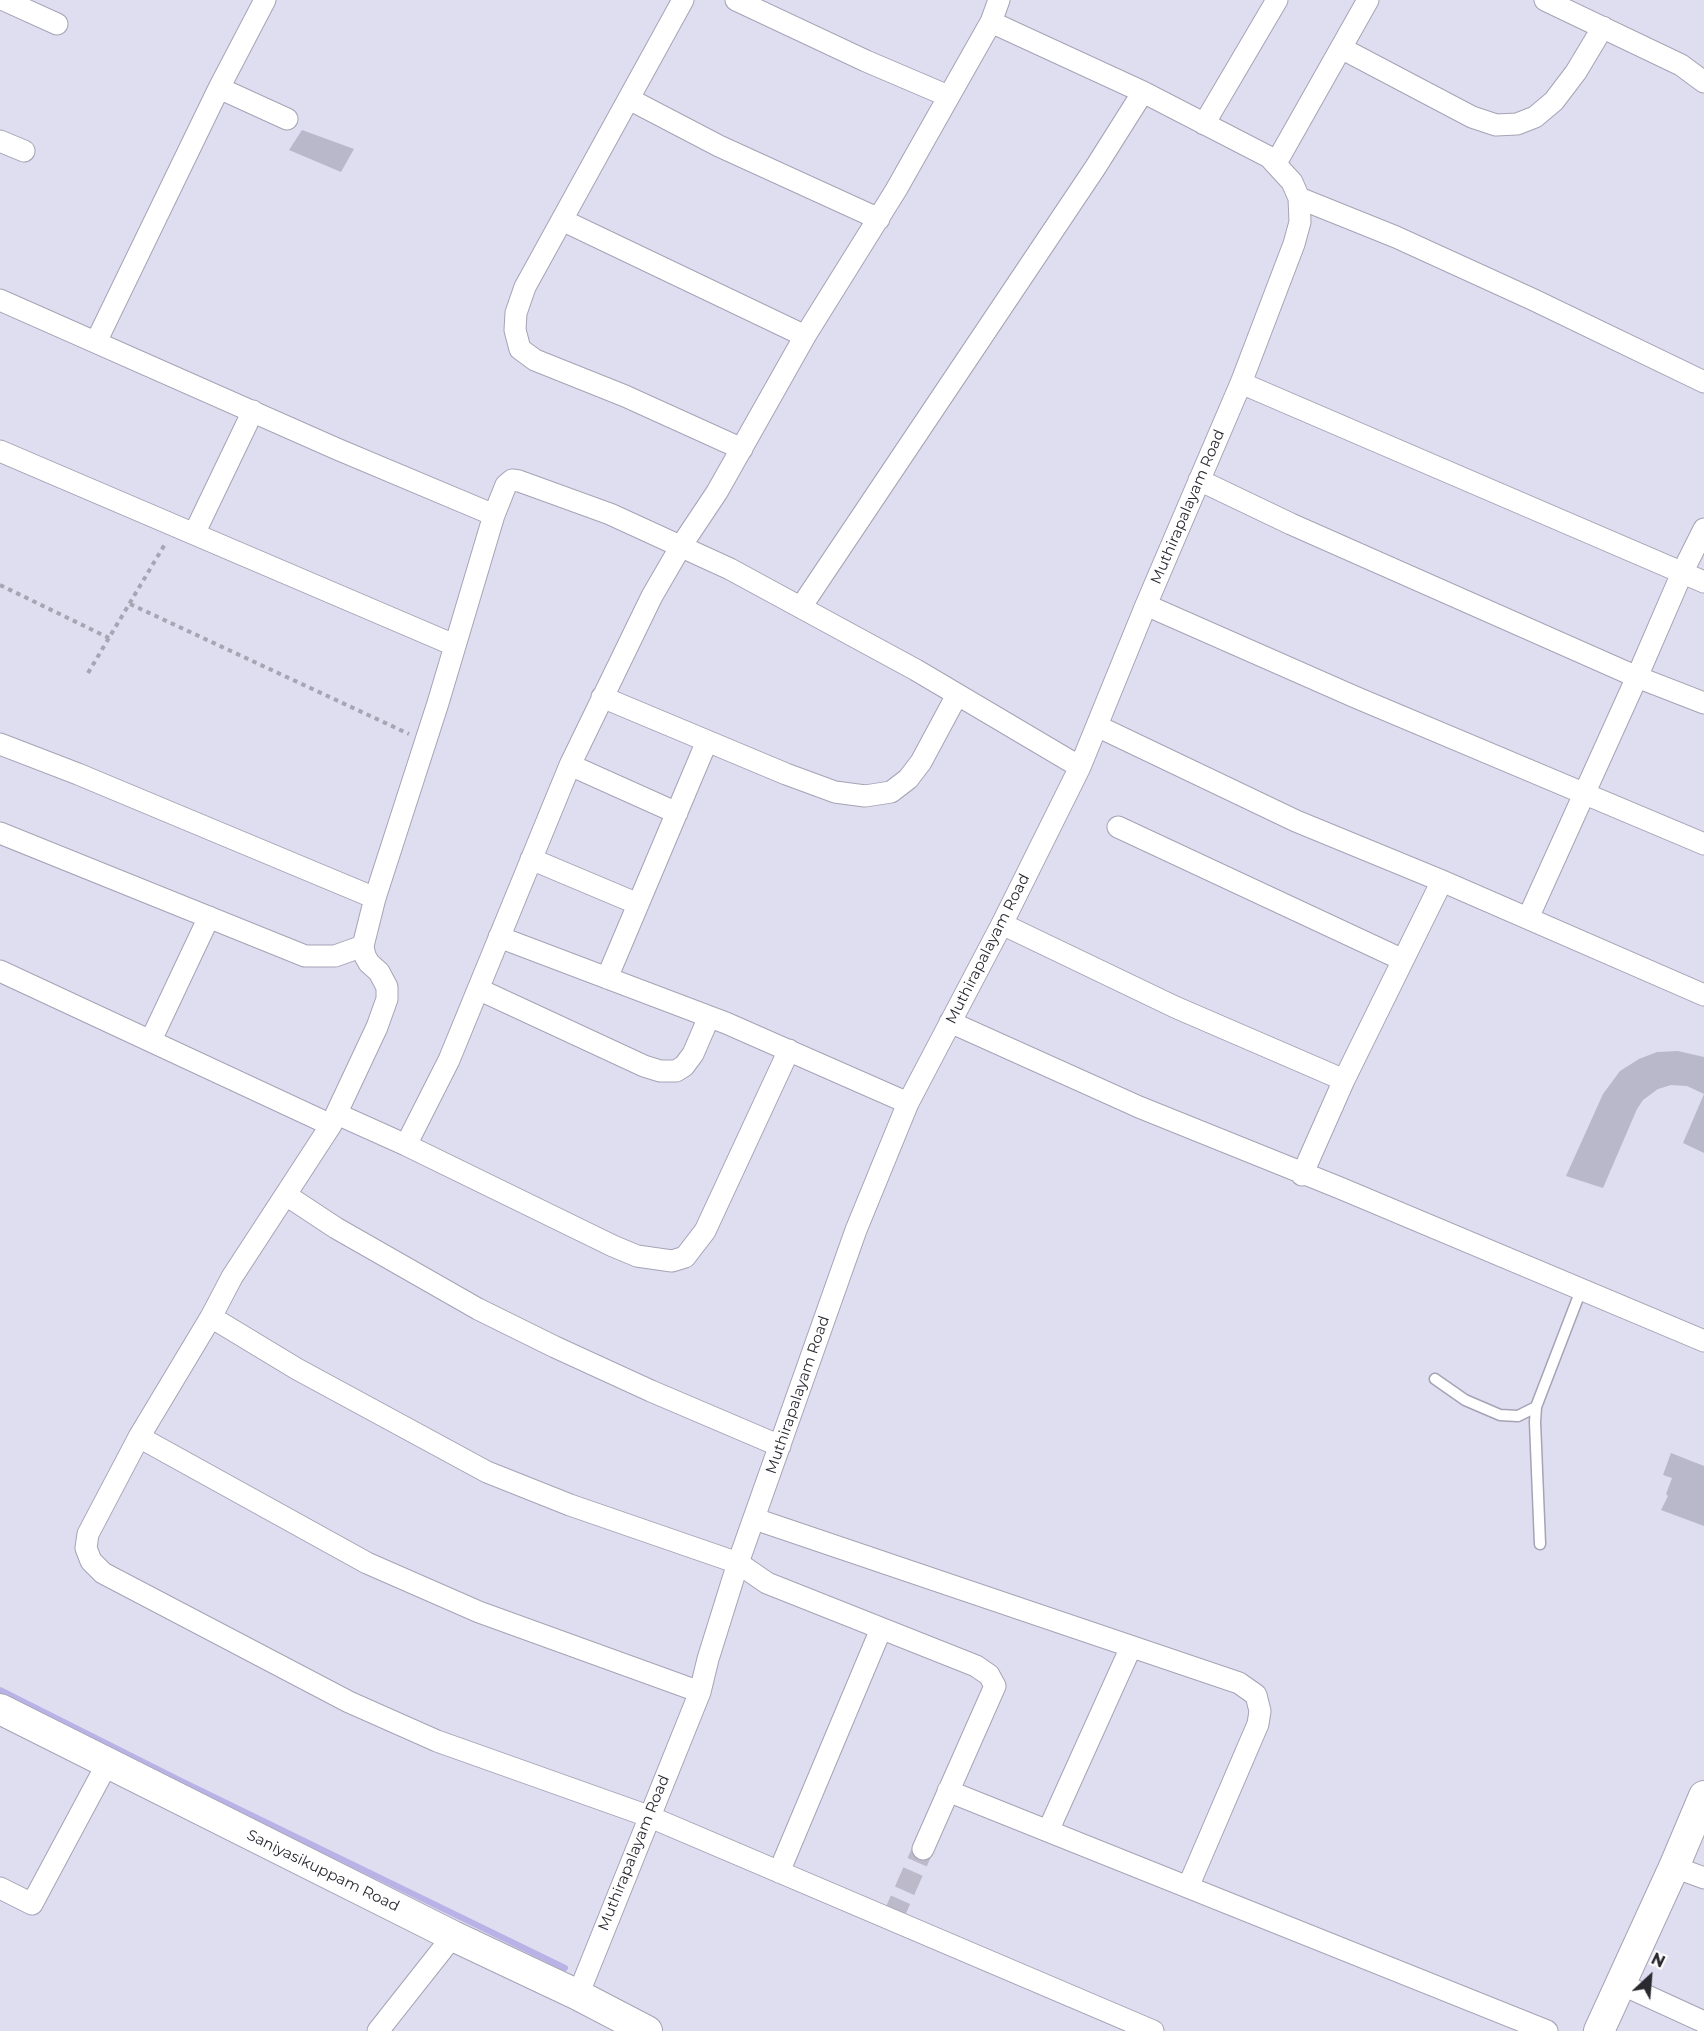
<!DOCTYPE html>
<html>
<head>
<meta charset="utf-8">
<style>
  body { margin:0 }
  #map { position:relative; width:1704px; height:2031px; overflow:hidden; background:#dfddf0; font-family:Montserrat,sans-serif }
  canvas { display:block }
  .north { position:absolute; left:1620px; top:1947px; width:60px; height:60px; -webkit-text-stroke:4px #fff; paint-order:stroke; rotate:26deg; font-size:16px; font-weight:700; line-height:24px; text-align:center; color:#2a2930 }
  .north::after { content:''; display:block; margin:auto; width:21px; height:27px; background:#2a2930; clip-path:polygon(50% 0,100% 100%,50% 72%,0 100%) }
</style>
</head>
<body>
<div id="map">
<canvas width="1704" height="2031"></canvas>
<div class="north">N</div>
</div>
<script>
const ctx = document.querySelector('canvas').getContext('2d');
ctx.lineJoin = 'round';
const toPath = rows => new Path2D(rows.map(r => 'M' + r).join(''));
function trace(path, color, width, dash) { ctx.strokeStyle = color; ctx.lineWidth = width; ctx.lineCap = dash ? 'butt' : 'round'; ctx.setLineDash(dash || []); ctx.stroke(path); }
function paint(path, color) { ctx.fillStyle = color; ctx.fill(path, 'evenodd'); }
function drawText(font, color, halo, rows, align = 'center') {
  ctx.font = font + ' Montserrat,sans-serif'; ctx.lineWidth = 4.5; ctx.setLineDash([]); ctx.textBaseline = 'middle'; ctx.strokeStyle = halo; ctx.fillStyle = color; for (const [text, x, y, turn = 0] of rows) {
    ctx.save(); ctx.translate(x, y); ctx.rotate((+turn || 0) * Math.PI / 180); ctx.textAlign = isNaN(turn) ? turn : align; if (halo) ctx.strokeText(text, 0, 0); ctx.fillText(text, 0, 0); ctx.restore();
  }
}
trace(toPath([
  [0,1690,181,1781,565,1968]
]), '#b8b2e6', 6);
paint(toPath([
  [302,130,354,149,341,172,289,150],
  [1678,1051,1704,1057,1704,1153,1683,1143,1704,1094,1687,1086,1671,1085,1658,1089,1643,1100,1637,1109,1603,1188,1566,1176,1603,1094,1620,1071,1639,1059,1657,1052],
  [1671,1453,1704,1466,1704,1526,1661,1510,1668,1496,1666,1494,1672,1478,1663,1475]
]), '#b9b7ca');
trace(toPath([
  [892,1919,923,1849]
]), '#bbb9ca', 21, [21, 10]);
const lane = toPath([
  [1435,1379,1465,1400,1500,1415,1518,1416,1536,1407],
  [1540,1544,1535,1422,1536,1407,1581,1290]
]);
const street = toPath([
  [4,0,57,24],
  [683,0,525,287,516,313,515,330,520,349,535,360,625,396,742,449],
  [736,0,866,61,948,96],
  [1545,0,1681,65,1704,82],
  [1341,48,1472,117,1496,125,1517,124,1535,117,1554,101,1576,72,1603,27],
  [219,88,287,119],
  [629,99,719,146,879,219],
  [1204,124,1277,0],
  [0,141,24,151],
  [1276,163,1368,0],
  [1299,198,1396,237,1534,300,1704,382],
  [562,220,805,336],
  [0,300,337,449,494,515],
  [96,342,219,88,265,0],
  [1241,383,1704,582],
  [0,451,454,645],
  [1199,480,1291,524,1637,677,1704,703],
  [194,534,253,411],
  [1146,605,1355,697,1704,844],
  [801,607,1095,168,1143,92],
  [602,697,786,774,835,792,865,796,891,792,908,779,921,762,957,695],
  [1097,726,1296,821,1442,881,1704,995],
  [0,744,78,774,375,898],
  [570,765,677,813],
  [1080,767,916,670,730,569,610,514,519,481,512,480,506,485,494,515,438,703,375,898,363,946,365,956,369,963,379,972,387,987,387,999,377,1027,331,1125,232,1277,211,1317,139,1437,88,1534,86,1548,91,1561,103,1573,349,1702,437,1741,648,1816,1153,2031],
  [1118,827,1403,960],
  [0,833,305,956,335,956,363,946],
  [531,859,638,904],
  [1528,918,1637,677,1682,573,1704,529],
  [1002,924,1175,1007,1344,1080],
  [499,937,726,1023,908,1103],
  [0,971,331,1125],
  [607,978,707,741],
  [478,989,644,1066,660,1071,676,1071,684,1066,693,1054,709,1017],
  [950,1022,1139,1107,1340,1188,1704,1341],
  [151,1040,209,917],
  [337,1114,406,1145,613,1246,637,1256,672,1261,685,1257,705,1231,789,1050],
  [406,1145,449,1060,570,765,652,596,681,546,717,492,805,336,896,190,991,22,999,0],
  [1302,1175,1344,1080,1442,881],
  [286,1195,336,1228,478,1309,555,1347,651,1391,780,1446],
  [211,1317,297,1369,487,1472,570,1505,738,1563,767,1583,976,1666,989,1675,995,1686,923,1849],
  [139,1437,367,1563,479,1612,700,1692],
  [755,1519,1239,1683,1256,1695,1260,1711,1258,1724,1188,1887],
  [948,1791,1547,2031],
  [1048,1831,1131,1647],
  [1674,1867,1704,1878],
  [779,1872,881,1629],
  [0,1888,32,1904,107,1764],
  [1621,1984,1704,2022],
  [578,1995,700,1692,708,1659,738,1563,856,1230,908,1103,1002,924,1080,767,1146,605,1241,383,1294,244,1300,222,1299,198,1292,182,1269,157,1143,92,991,22],
  [378,2031,453,1936]
]);
const secondary = toPath([
  [0,1709,453,1936,578,1995,647,2031],
  [1599,2031,1674,1867,1704,1796]
]);
trace(lane, '#a5a3b5', 13);
trace(street, '#a5a3b5', 23);
trace(secondary, '#a5a3b5', 32);
trace(toPath([
  [0,585,109,638],
  [130,604,409,734],
  [88,673,165,544]
]), '#a7a5b4', 4, [4.5, 4.5]);
trace(lane, '#fff', 10);
trace(street, '#fff', 21);
trace(secondary, '#fff', 30);
drawText('15px', '#2a2930', '#fff', [
  ["Muthirapalayam Road",1188,507,-67],
  ["Muthirapalayam Road",988,949,-63],
  ["Muthirapalayam Road",798,1395,-71],
  ["Muthirapalayam Road",634,1853,-68],
  ["Saniyasikuppam Road",323,1871,26]
]);
</script>
</body>
</html>
